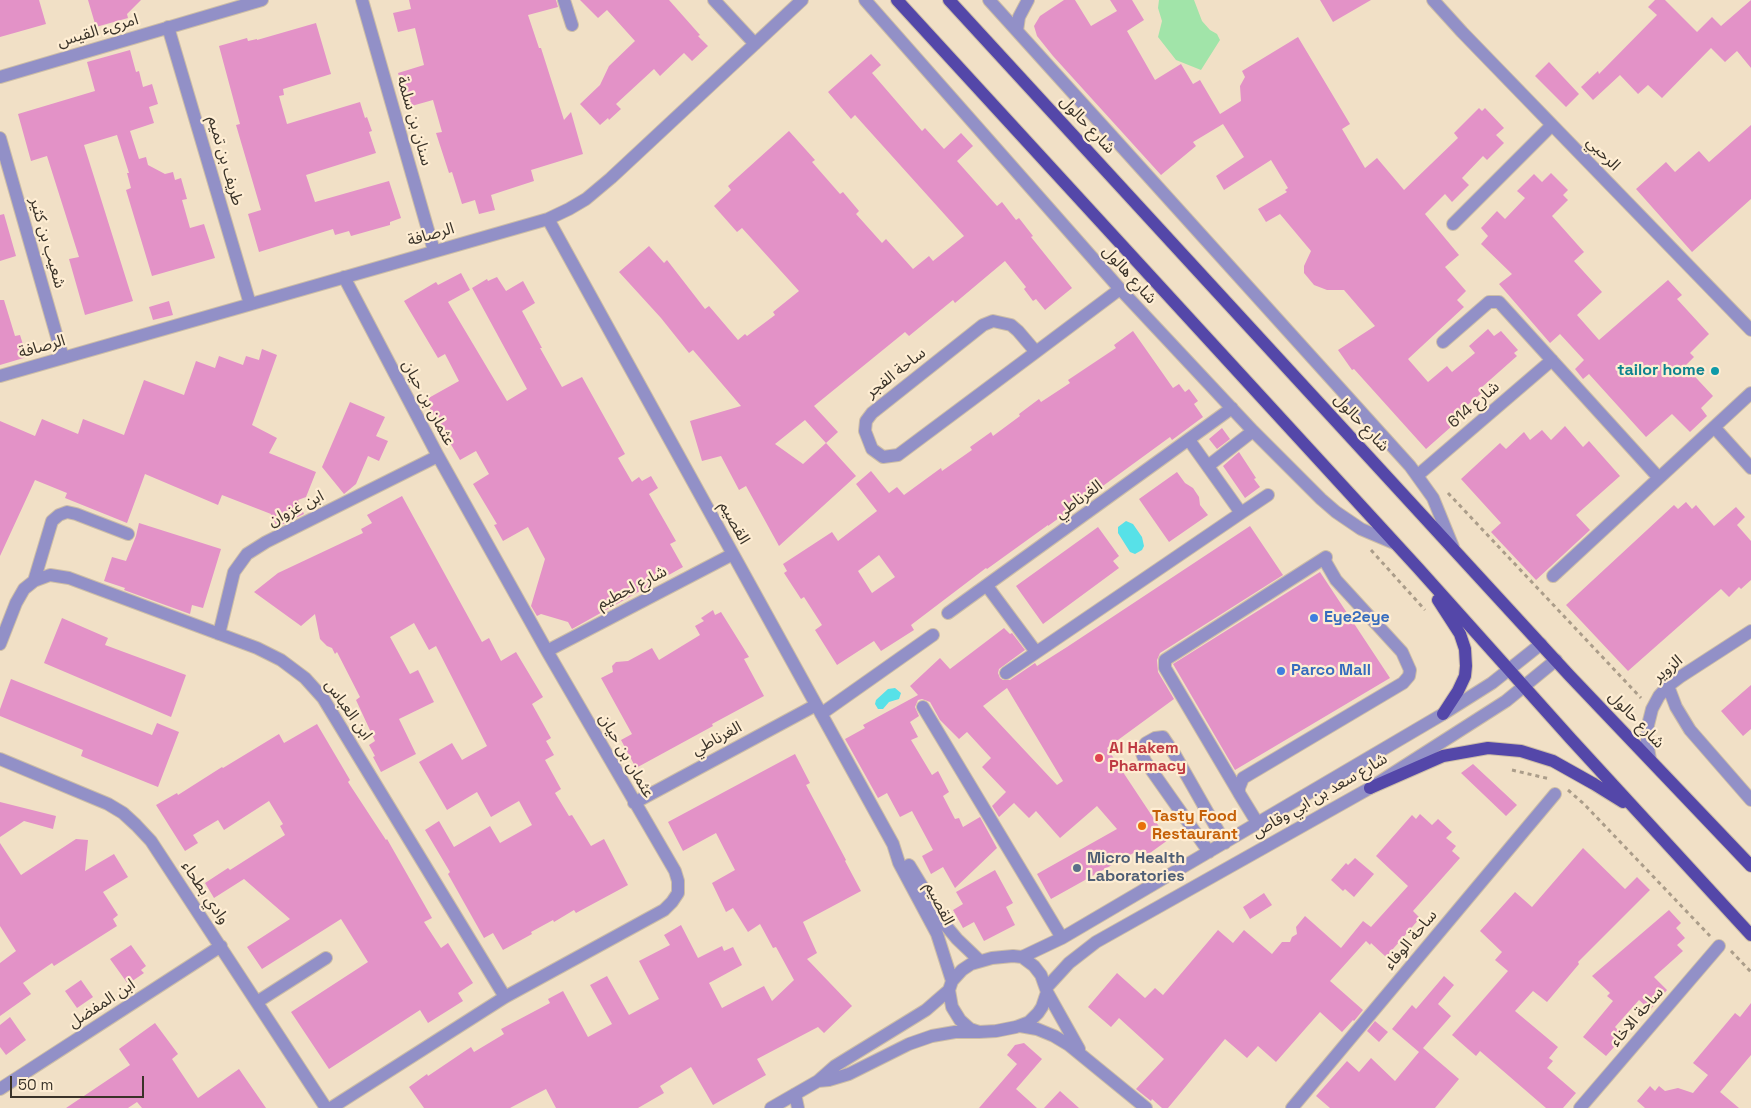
<!DOCTYPE html>
<html>
<head>
<meta charset="utf-8">
<style>
  body { margin:0 }
  #map { position:relative; width:1751px; height:1108px; overflow:hidden; background:#f1e0c6; font-family:"Space Grotesk",sans-serif }
  canvas { display:block }
  .scale { position:absolute; left:10px; top:1076px; width:134px; height:22px; box-sizing:border-box; border:2px solid #3a3329; border-top:0; padding-left:6px; font-size:15px; line-height:18px; white-space:nowrap; color:#3a3329; -webkit-text-stroke:4px #feedd3; paint-order:stroke }
</style>
</head>
<body>
<div id="map">
<canvas width="1751" height="1108"></canvas>
<div class="scale">50 m</div>
</div>
<script>
const ctx = document.querySelector('canvas').getContext('2d');
ctx.lineJoin = 'round';
function paint(path, color) { ctx.fillStyle = color; ctx.fill(path, 'evenodd'); }
const toPath = rows => new Path2D(rows.map(r => 'M' + r).join(''));
function trace(path, color, width, dash) { ctx.strokeStyle = color; ctx.lineWidth = width; ctx.lineCap = dash ? 'butt' : 'round'; ctx.setLineDash(dash || []); ctx.stroke(path); }
function drawText(font, color, halo, rows, align = 'center') {
  ctx.font = font + ' "Space Grotesk","Noto Sans Arabic",sans-serif'; ctx.lineWidth = 4.5; ctx.setLineDash([]); ctx.textBaseline = 'middle'; ctx.strokeStyle = halo; ctx.fillStyle = color; for (const [text, x, y, turn = 0] of rows) {
    ctx.save(); ctx.translate(x, y); ctx.rotate((+turn || 0) * Math.PI / 180); ctx.textAlign = isNaN(turn) ? turn : align; if (halo) ctx.strokeText(text, 0, 0); ctx.fillText(text, 0, 0); ctx.restore();
  }
}
paint(toPath([
  [1159,0,1194,0,1202,21,1210,30,1217,34,1220,40,1201,70,1176,60,1158,37,1162,21,1158,8]
]), '#a1e4a9');
paint(toPath([
  [1126,521,1133,524,1142,537,1144,546,1142,550,1135,554,1130,552,1118,533,1118,527],
  [895,688,901,693,899,699,889,702,883,709,878,709,875,704,876,700,888,689]
]), '#57e1e8');
paint(toPath([
  [0,0,39,0,46,24,0,37],
  [88,0,141,0,127,14,128,18,96,27],
  [409,0,556,0,558,7,528,15,539,48,541,48,564,120,571,112,583,154,531,170,534,181,491,195,495,210,479,214,475,200,462,204,452,172,449,173,436,133,442,132,433,100,408,107,398,73,424,65,415,28,398,32,393,13,411,9],
  [580,0,669,0,700,35,698,36,708,46,692,61,684,53,660,76,654,69,616,104,621,109,609,120,608,118,600,125,580,104,600,85,609,66,635,41,607,10,598,18],
  [1064,0,1075,0,1091,26,1117,11,1110,0,1132,0,1144,20,1127,31,1155,80,1181,64,1193,84,1200,80,1220,114,1241,101,1240,86,1245,77,1242,71,1298,37,1350,124,1342,129,1365,168,1377,158,1404,190,1458,138,1454,133,1479,108,1482,111,1485,108,1504,128,1496,135,1504,143,1487,160,1483,156,1462,178,1469,185,1452,202,1445,194,1425,214,1459,255,1445,267,1466,291,1457,300,1464,307,1408,359,1428,382,1447,366,1452,372,1475,353,1469,346,1488,329,1494,336,1501,331,1518,350,1514,353,1517,356,1482,387,1485,390,1457,414,1461,418,1426,449,1354,369,1352,370,1338,350,1375,326,1344,290,1327,290,1314,285,1304,273,1304,266,1311,251,1280,214,1266,222,1258,209,1287,192,1285,190,1288,188,1271,160,1224,190,1216,176,1244,157,1223,124,1193,142,1196,146,1161,175,1053,56,1037,36,1034,26,1040,16],
  [1320,0,1371,0,1333,22],
  [1655,0,1665,0,1697,32,1712,17,1721,26,1751,0,1751,68,1737,51,1725,62,1711,48,1662,98,1648,85,1638,94,1620,75,1593,100,1581,87,1598,71,1599,74,1657,15,1648,7],
  [316,23,331,74,283,89,284,95,279,96,287,124,360,102,365,118,367,117,372,131,369,132,376,153,306,175,315,202,389,181,401,218,390,222,390,225,351,236,349,231,335,235,333,229,259,252,248,214,261,210,236,125,240,124,219,46,247,38,248,41,257,39,257,40],
  [130,50,136,72,139,71,143,87,152,84,158,104,149,107,154,123,130,131,139,159,146,157,148,165,165,174,173,172,175,180,181,178,187,199,182,200,190,228,204,224,215,258,152,276,126,190,131,188,127,173,129,173,117,135,84,145,133,301,85,315,69,259,79,257,47,156,31,161,18,114,95,91,87,62],
  [871,54,881,65,872,73,922,131,925,128,944,149,961,133,973,146,957,161,997,206,1002,202,1016,220,1019,218,1033,236,1031,237,1072,288,1045,310,1036,299,1033,301,1024,289,1026,287,1005,261,955,303,953,300,909,336,905,332,814,406,838,432,826,443,856,476,779,546,746,486,739,490,721,456,702,461,690,421,741,406,693,350,689,353,661,318,619,272,649,246,664,263,667,260,705,309,709,306,738,340,745,334,747,336,775,315,773,312,799,291,742,228,737,232,714,206,731,190,728,186,789,131,815,160,812,162,840,194,843,192,859,211,856,214,882,243,886,239,913,269,929,256,933,261,964,236,855,115,851,119,828,92],
  [805,420,826,443,803,464,775,444],
  [1549,62,1579,94,1566,107,1535,76],
  [1751,125,1751,199,1692,252,1636,189,1666,162,1675,172,1699,151,1709,162],
  [1551,173,1568,190,1563,195,1568,200,1552,216,1584,252,1574,261,1602,292,1577,315,1599,340,1668,280,1682,295,1677,299,1709,334,1690,353,1694,357,1685,366,1713,396,1701,408,1707,416,1690,432,1672,414,1646,437,1589,374,1583,379,1575,369,1584,360,1560,334,1550,343,1499,284,1512,274,1481,244,1488,236,1481,228,1497,211,1505,219,1525,198,1517,191,1534,174,1542,182],
  [4,214,16,256,0,261,0,215],
  [461,273,470,290,448,302,507,401,527,389,472,288,487,279,488,281,497,277,506,291,523,281,535,303,522,311,542,348,540,348,562,387,582,377,625,454,618,458,632,482,639,477,642,481,651,476,658,488,649,494,676,541,670,544,683,567,572,629,568,622,541,614,537,616,531,606,545,559,528,527,503,541,494,525,497,524,473,484,489,474,476,451,460,460,425,400,459,381,445,354,438,358,404,301,436,282,438,285],
  [0,300,4,300,15,336,20,335,27,357,0,365],
  [169,301,173,315,153,320,149,307],
  [1133,331,1173,388,1179,384,1185,392,1189,389,1198,401,1194,404,1203,417,1172,440,1170,437,1048,526,1048,525,987,569,986,568,911,625,914,630,881,651,874,641,837,665,815,630,822,625,804,597,801,599,784,573,787,571,783,564,832,532,838,541,877,511,856,484,871,471,889,493,897,487,904,495,941,468,942,471,972,450,970,447,991,432,993,436,1020,416,1019,414,1039,399,1041,402,1070,383,1068,380,1116,348,1114,345],
  [879,555,895,577,872,593,858,571],
  [262,349,277,355,252,425,277,438,269,453,316,472,306,497,298,500,304,514,277,527,271,514,222,495,218,505,145,474,127,523,65,498,67,493,35,480,0,556,0,421,35,436,42,419,78,434,83,419,124,435,144,380,184,395,196,361,215,368,219,356,243,365,246,356,259,360],
  [350,402,385,417,376,436,388,441,379,461,368,456,356,484,344,494,322,467],
  [1565,426,1583,447,1589,441,1620,476,1576,515,1590,530,1536,580,1491,532,1501,523,1461,479,1500,443,1506,449,1524,432,1530,440,1542,430,1551,440],
  [1222,428,1230,439,1217,449,1209,439],
  [1239,452,1256,478,1254,479,1260,487,1245,498,1223,466],
  [1177,472,1185,483,1193,488,1199,497,1200,505,1208,515,1169,542,1139,499],
  [402,496,482,642,489,638,501,661,516,652,543,697,532,704,551,738,546,741,554,755,545,760,561,789,555,793,569,816,572,815,591,846,604,839,628,885,576,913,574,910,554,922,553,920,531,932,532,934,503,950,493,933,484,938,448,874,450,872,425,830,439,821,454,847,490,826,500,843,532,825,519,801,491,817,477,792,447,810,419,762,452,743,462,760,487,746,436,646,429,650,414,623,390,637,410,674,418,670,434,702,399,719,416,754,381,772,373,757,375,756,369,745,375,741,356,700,360,697,337,652,335,654,332,648,327,646,320,639,315,614,301,626,254,592,278,573,363,533,361,529,372,523,367,515],
  [1686,502,1692,509,1696,505,1714,526,1736,507,1745,517,1737,525,1751,541,1751,580,1741,589,1739,587,1729,597,1721,589,1628,671,1566,605,1674,505,1678,509],
  [139,523,221,549,203,608,192,605,190,614,124,590,125,588,104,581,112,557,126,561,136,536],
  [1250,526,1283,575,1160,653,1157,660,1158,672,1174,699,1107,748,1168,840,1143,858,1137,851,1051,899,1037,874,1117,829,1097,806,1060,838,1036,811,1029,818,1014,803,999,817,992,806,1006,792,982,767,991,758,967,732,959,739,940,720,930,702,922,699,918,700,915,707,919,716,910,722,918,737,911,740,932,775,938,771,949,792,943,796,955,819,959,818,963,827,980,817,997,848,955,888,943,867,931,874,922,856,933,850,912,811,900,817,887,793,878,798,845,739,865,728,863,725,918,695,910,686,940,658,950,669,1004,628,1010,634,1012,633,1025,650,999,669,998,673,1000,678,1003,680,1010,680,1035,663,1037,666,1067,647],
  [1007,688,1063,781,1057,785,983,706],
  [1098,527,1119,556,1113,561,1119,568,1043,624,1016,586],
  [1320,572,1390,678,1235,770,1173,664],
  [713,610,715,615,721,612,749,657,744,659,764,696,712,724,713,726,636,768,621,740,632,734,601,678,613,672,612,666,616,662,628,661,652,648,659,660,700,635,695,626,704,621,701,618],
  [62,618,108,638,105,645,186,675,171,717,44,663],
  [11,679,152,735,157,723,179,732,158,787,81,756,83,750,0,716,0,709],
  [1751,685,1751,729,1743,736,1721,711],
  [317,724,350,780,348,782,386,840,387,839,432,918,424,922,441,948,448,943,473,983,458,993,463,1001,428,1023,420,1010,329,1069,291,1012,368,962,341,919,262,969,247,947,290,919,244,879,214,898,205,883,228,868,230,870,285,835,280,826,283,824,269,801,224,830,218,820,193,835,198,843,185,851,156,805,177,793,178,795,222,767,223,768,279,734,284,743],
  [795,754,810,783,806,785,846,860,845,861,861,891,803,922,817,953,807,959,852,1006,824,1033,818,1027,757,1059,766,1075,713,1105,691,1067,660,1086,664,1093,638,1108,556,1108,546,1089,510,1108,424,1108,409,1087,427,1074,428,1076,471,1047,474,1052,504,1034,501,1029,550,1003,548,999,563,991,588,1037,612,1024,590,985,607,976,629,1015,659,999,639,961,670,945,664,935,681,925,698,958,722,946,724,951,733,947,742,965,709,983,722,1008,764,986,772,1001,794,980,776,947,773,948,760,924,748,932,733,908,726,912,712,883,735,870,716,833,683,851,668,822],
  [1473,764,1517,805,1506,816,1461,773],
  [0,802,56,816,53,829,24,821,0,837],
  [1420,814,1432,825,1438,819,1452,832,1446,838,1456,846,1452,851,1460,858,1413,911,1420,918,1386,957,1371,943,1370,945,1366,941,1330,981,1363,1010,1354,1021,1353,1020,1342,1032,1320,1012,1276,1062,1258,1046,1247,1058,1225,1039,1168,1108,1162,1108,1152,1099,1151,1101,1136,1089,1164,1059,1119,1018,1111,1027,1088,1007,1117,973,1145,998,1155,988,1163,995,1218,930,1233,943,1244,930,1272,954,1282,942,1290,942,1292,937,1297,934,1296,927,1305,916,1341,948,1363,921,1371,927,1408,886,1376,856,1412,815,1416,819],
  [76,839,88,840,85,871,114,854,128,877,103,892,118,915,113,919,117,926,54,966,52,963,23,983,31,994,0,1016,0,963,16,951,0,926,0,843,21,875],
  [1583,848,1625,889,1637,877,1650,890,1578,962,1579,964,1547,1002,1533,991,1515,1011,1558,1047,1549,1058,1553,1061,1547,1068,1576,1093,1563,1108,1546,1108,1480,1051,1476,1056,1452,1035,1508,971,1495,960,1502,952,1480,931,1515,892,1532,907],
  [1355,858,1374,874,1354,897,1345,889,1343,891,1331,880,1346,863,1348,865],
  [995,870,1013,903,1006,907,1015,925,984,941,974,922,963,928,953,910,963,904,956,892],
  [1264,893,1272,905,1250,919,1243,907],
  [1669,910,1681,923,1676,928,1685,938,1677,945,1683,951,1654,977,1667,990,1650,1010,1639,1000,1615,1027,1624,1036,1606,1056,1583,1037,1613,1001,1607,996,1610,993,1592,976],
  [131,945,146,966,141,970,144,973,128,984,110,959],
  [1444,976,1454,985,1438,1004,1451,1016,1423,1048,1459,1079,1435,1108,1330,1108,1316,1096,1347,1061,1359,1072,1371,1058,1395,1081,1419,1052,1392,1029,1412,1005,1416,1009],
  [81,980,93,997,77,1008,65,991],
  [1751,1003,1751,1055,1720,1092,1739,1108,1645,1108,1637,1101,1650,1086,1655,1091,1659,1086,1665,1091,1678,1088,1693,1093,1708,1075,1693,1063,1735,1013,1740,1017],
  [10,1017,26,1040,6,1055,0,1047,0,1025],
  [1375,1021,1388,1032,1379,1042,1367,1031],
  [155,1023,178,1054,172,1059,198,1098,239,1069,266,1108,142,1108,137,1102,128,1108,66,1108,130,1065,119,1049],
  [1024,1043,1042,1059,1016,1089,1037,1108,979,1108,1017,1064,1007,1055,1015,1045],
  [1060,1091,1079,1108,1044,1108]
]), '#e392c7');
const minor = toPath([
  [362,0,434,251],
  [564,0,572,25],
  [714,0,755,44],
  [865,0,1120,289,1253,431,1321,499,1336,512,1361,529,1394,543],
  [989,0,1410,466,1433,498,1453,547],
  [1433,0,1462,32,1751,330],
  [168,27,250,304],
  [1017,31,1019,17,1028,0],
  [0,77,262,0],
  [0,138,63,358],
  [548,219,893,844,899,863,937,934,952,981],
  [1453,224,1552,125],
  [1443,342,1489,302,1499,302,1659,478],
  [1036,352,1018,331,1011,325,993,321,983,325,872,413,866,421,865,431,872,449,883,457,898,455,1036,352,1120,289],
  [0,376,548,219,569,209,586,199,611,178,802,0],
  [1714,427,1751,468],
  [1208,466,1253,431],
  [1418,475,1552,360],
  [1241,513,1268,495],
  [1553,576,1751,393],
  [34,581,52,521,59,515,67,512,76,514,128,534],
  [987,586,1036,652],
  [948,613,1232,408],
  [219,634,234,572,247,554,266,542,438,456],
  [0,644,16,603,24,589,34,581,50,575,69,578,257,648,281,660,305,678,323,698,505,997],
  [547,651,733,554],
  [1006,673,1241,513,1189,440],
  [1668,686,1676,707,1690,730,1751,800],
  [923,707,1062,938],
  [821,714,933,635],
  [0,759,108,804,123,813,136,825,151,841,326,1108],
  [1650,759,1647,742,1648,725,1652,709,1659,696,1668,686,1680,677,1751,631],
  [1239,793,1168,673,1165,668,1165,660,1326,557,1325,561,1336,580,1402,652,1410,670,1409,676,1403,683,1243,778,1239,788,1239,793,1258,824],
  [634,803,816,705],
  [1209,852,1145,761,1141,751,1146,743,1155,738,1163,737,1175,755,1225,843],
  [909,865,947,927,957,939,980,961],
  [1013,956,1022,957,1034,966,1041,975,1047,992,1042,1007,1038,1013,1029,1022,1016,1027,996,1031,979,1032,970,1029,960,1020,952,1007,949,990,952,981,962,970,971,964,992,958,1013,956],
  [1022,957,1062,938,1443,714,1492,683,1541,644],
  [1047,987,1069,963,1096,942,1370,788,1506,701,1556,660],
  [1047,992,1079,1049],
  [257,1002,326,958],
  [1020,1026,1037,1029,1054,1036,1069,1045,1146,1108],
  [818,1081,829,1080,849,1074,909,1044,932,1036,955,1032,976,1032],
  [0,1089,221,946],
  [795,1094,798,1108],
  [331,1108,505,997,664,910,672,902,678,893,678,881,675,871,547,651,438,456,344,277],
  [771,1108,818,1081,835,1066,926,1010,949,990],
  [1292,1108,1555,794],
  [1580,1108,1719,946]
]);
const major = toPath([
  [897,0,1418,568,1571,739,1751,935],
  [949,0,1569,675,1751,866],
  [1438,600,1460,634,1465,649,1466,666,1465,676,1458,691,1443,714],
  [1370,788,1443,756,1488,748,1521,751,1553,761,1594,784,1623,802]
]);
trace(minor, '#ccbda7', 14);
trace(major, '#ccbda7', 14);
trace(toPath([
  [1448,493,1641,698],
  [1371,550,1425,610],
  [1512,770,1550,779],
  [1568,790,1584,804,1710,936],
  [1731,951,1751,972]
]), '#ab9d8a', 3, [4, 4]);
trace(minor, '#9290c7', 12);
trace(major, '#5447a9', 12);
for (const [x, y, r, color] of [
  [1715,371,5,"#0f9aa8"],
  [1314,618,5,"#3f7fe0"],
  [1281,671,5,"#3f7fe0"],
  [1099,758,5,"#e0444e"],
  [1142,826,5,"#e8710a"],
  [1077,868,5,"#5c6f8a"]
]) { const dot = new Path2D(); dot.arc(x, y, r, 0, 2 * Math.PI); ctx.fillStyle = color; ctx.fill(dot); trace(dot, '#feedd3', 2); }
drawText('16px', '#3a3329', '#feedd3', [
  ["امرىء القيس",98,31,-16],
  ["سنان بن سلمة",414,121,74],
  ["شارع حالول",1087,125,47],
  ["الرحبي",1603,154,46],
  ["طريف بن تميم",225,161,74],
  ["الرصافة",431,235,-16],
  ["شعيب بن كثير",47,243,74],
  ["شارع هالول",1129,275,48],
  ["الرصافة",42,347,-16],
  ["ساحة الفجر",896,373,-38],
  ["عثمان بن حيان",428,403,62],
  ["شارع 614",1474,405,-41],
  ["شارع حالول",1361,423,47],
  ["الغرناطي",1079,500,-36],
  ["ابن غزوان",296,509,-27],
  ["القصيم",734,523,61],
  ["شارع لحطيم",632,588,-27],
  ["الزوير",1668,669,-39],
  ["ابن العباس",348,710,55],
  ["شارع حالول",1636,720,46],
  ["الغرناطي",717,739,-28],
  ["عثمان بن حيان",626,756,60],
  ["شارع سعد بن ابي وقاص",1320,796,-30],
  ["وادي بطحاء",205,893,56],
  ["القصيم",939,904,63],
  ["ساحة الوفاء",1411,940,-50],
  ["ابن المفضل",102,1004,-33],
  ["ساحة الاخاء",1637,1017,-49]
]);
drawText('bold 16px', '#0d838f', '#feedd3', [
  ["tailor home",1705,371]
], 'right');
drawText('bold 16px', '#366cbe', '#feedd3', [
  ["Eye2eye",1324,618],
  ["Parco Mall",1291,671]
], 'left');
drawText('bold 16px', '#be3a42', '#feedd3', [
  ["Al Hakem",1109,749],
  ["Pharmacy",1109,767]
], 'left');
drawText('bold 16px', '#c56008', '#feedd3', [
  ["Tasty Food",1152,817],
  ["Restaurant",1152,835]
], 'left');
drawText('bold 16px', '#4e5e75', '#feedd3', [
  ["Micro Health",1087,859],
  ["Laboratories",1087,877]
], 'left');
</script>
</body>
</html>
